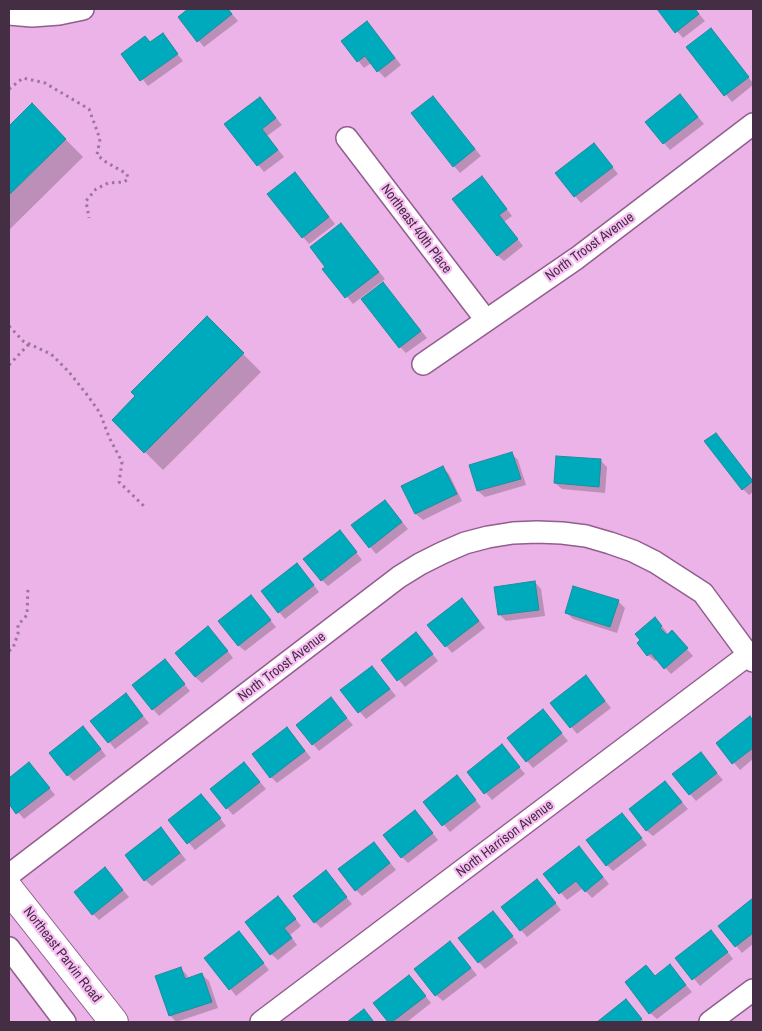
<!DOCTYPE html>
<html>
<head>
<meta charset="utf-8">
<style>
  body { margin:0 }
  #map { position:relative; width:762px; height:1031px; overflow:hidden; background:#ebb3e7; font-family:"Archivo Narrow",sans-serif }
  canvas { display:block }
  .frame { position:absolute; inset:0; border:10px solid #442e43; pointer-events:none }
</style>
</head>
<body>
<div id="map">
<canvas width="762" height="1031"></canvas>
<div class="frame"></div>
</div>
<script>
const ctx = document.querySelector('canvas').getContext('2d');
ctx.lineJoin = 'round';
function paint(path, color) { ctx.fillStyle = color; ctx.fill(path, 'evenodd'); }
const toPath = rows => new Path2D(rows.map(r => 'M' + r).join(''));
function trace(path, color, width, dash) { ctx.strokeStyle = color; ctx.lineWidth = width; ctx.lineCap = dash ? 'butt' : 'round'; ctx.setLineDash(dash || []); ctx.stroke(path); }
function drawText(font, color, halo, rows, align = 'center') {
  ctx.font = font + ' "Archivo Narrow",sans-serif'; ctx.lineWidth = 4.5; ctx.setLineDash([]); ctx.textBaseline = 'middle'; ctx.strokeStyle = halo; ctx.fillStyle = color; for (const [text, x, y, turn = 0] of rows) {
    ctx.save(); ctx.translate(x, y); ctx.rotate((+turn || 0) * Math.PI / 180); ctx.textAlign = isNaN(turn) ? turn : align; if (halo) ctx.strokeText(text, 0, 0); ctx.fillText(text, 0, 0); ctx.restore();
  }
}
paint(toPath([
  [190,9,228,9,238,21,204,47,179,17],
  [658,9,695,9,705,21,683,38],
  [373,29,401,65,385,78,371,63,364,68,343,42],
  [162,35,183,61,148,86,123,54,151,43],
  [717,37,753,83,753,85,732,102,688,48],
  [680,96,704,124,670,150,664,143],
  [433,97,481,156,460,173,454,166],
  [260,98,282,125,267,136,284,157,264,172,226,125],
  [32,105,83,157,9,230,9,128],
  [600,151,618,174,581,203,556,174],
  [301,180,335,224,309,244,303,237],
  [488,184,512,216,504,222,523,246,504,261,497,255],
  [341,225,385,279,353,304,324,269,327,267],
  [383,284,427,338,406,353,400,347],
  [207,318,261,372,163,470,113,420],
  [722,441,753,481,753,492,749,495,743,489],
  [512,454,518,460,526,485,485,497,478,491,471,466],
  [600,460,607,467,605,493,562,489,555,483],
  [443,468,449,474,462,501,423,520,416,514,403,486],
  [391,508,408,529,376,554,353,526],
  [346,539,362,560,328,586,322,580],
  [303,571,319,592,285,619,279,612],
  [535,582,541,589,545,616,506,621,499,614],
  [251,597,276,627,245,651,238,645],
  [618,601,625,608,617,633,573,619,566,612],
  [468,606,485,628,452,653,429,625],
  [661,625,669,635,678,639,693,656,671,674,657,659,655,661,648,655],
  [215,634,233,658,202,683,195,677],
  [422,640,438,661,405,687,382,660],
  [165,661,190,691,159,716,153,709],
  [372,667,396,696,366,719,342,691],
  [592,684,611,708,577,734,552,703],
  [126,695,149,723,115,749,92,721],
  [331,699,353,725,319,751,313,744],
  [543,711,568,741,533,768,527,761],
  [750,718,753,722,753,759,740,770,717,743],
  [90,734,106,756,74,781,68,775],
  [293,735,311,758,277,783,271,777],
  [502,746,525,774,492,800,468,772],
  [701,754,723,780,696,801,690,794],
  [29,763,55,795,24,819,9,802,9,779],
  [250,770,266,789,233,815,227,808],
  [665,782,688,809,653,836,646,830],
  [463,784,481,807,450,832,425,802],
  [207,802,226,826,195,850,170,820],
  [622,814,647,845,613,871,607,865],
  [421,818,438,840,408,863,402,857],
  [167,835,186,860,152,886,145,880],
  [380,850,396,870,362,896,356,890],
  [585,854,609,884,592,898,583,888,567,900,545,874],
  [105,869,129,897,99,920,93,914],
  [326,872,352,904,321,928,315,922],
  [543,887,561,910,527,937,502,907],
  [753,900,753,944,742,953,720,926],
  [284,904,301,926,290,935,297,945,278,960,271,954],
  [493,912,518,943,485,969,479,962],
  [717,938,733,959,700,986,677,958],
  [245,939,269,970,236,996,206,958],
  [450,943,477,975,443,1001,436,995],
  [670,966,692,992,657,1019,650,1013,656,977],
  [181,969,187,975,188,979,202,975,209,981,218,1008,176,1022,170,1015],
  [415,983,431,1003,407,1022,389,1022,374,1003],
  [626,1001,644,1022,599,1022]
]), '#0003');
const building = toPath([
  [188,9,228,9,232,14,197,42,178,17,188,9],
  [657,9,695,9,699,14,675,33,657,9],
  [367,21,395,58,377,72,365,56,357,62,341,41,367,21],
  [711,28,749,77,724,96,686,47,711,28],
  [163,33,178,54,140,81,121,54,145,36,150,42,163,33],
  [680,94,698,117,663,144,645,122,680,94],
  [433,96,475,149,453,167,411,113,433,96],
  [260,97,276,118,262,129,278,150,257,166,224,124,260,97],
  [32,103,66,139,9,195,9,126,32,103],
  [594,143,613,167,574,197,555,173,594,143],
  [295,172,329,217,302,238,267,194,295,172],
  [482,176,507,209,499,215,518,239,497,256,452,199,482,176],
  [341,223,379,272,345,298,322,269,325,267,310,247,341,223],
  [383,282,421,331,399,348,361,299,383,282],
  [207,316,244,353,144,453,112,420,135,396,131,392,207,316],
  [716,433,753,481,742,490,704,441,716,433],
  [512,452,521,479,477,491,469,465,512,452],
  [556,456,601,459,599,487,554,483,556,456],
  [443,466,457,494,415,514,401,486,443,466],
  [385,500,402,522,369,548,351,525,385,500],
  [340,530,357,552,321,581,303,559,340,530],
  [297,563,314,585,278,613,261,591,297,563],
  [535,581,539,610,498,615,494,587,535,581],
  [573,586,619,600,610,627,565,613,573,586],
  [251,595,271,620,238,646,218,621,251,595],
  [462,598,479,621,445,647,427,625,462,598],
  [655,617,662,626,660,628,667,635,672,630,688,648,664,669,651,653,647,656,637,643,640,640,635,634,655,617],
  [208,626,228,651,195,677,175,653,208,626],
  [416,632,433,654,397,681,381,660,416,632],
  [165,659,185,684,152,710,132,685,165,659],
  [372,666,390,689,358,713,340,690,372,666],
  [586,675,605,701,570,728,550,703,586,675],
  [126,693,143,716,108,743,90,721,126,693],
  [331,697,347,718,312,745,296,725,331,697],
  [543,709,562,733,526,762,507,738,543,709],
  [750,716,753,721,753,748,732,764,716,743,750,716],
  [83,726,101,749,67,776,49,753,83,726],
  [287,727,305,751,270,778,252,754,287,727],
  [502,744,520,767,484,794,467,772,502,744],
  [701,752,717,773,689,795,672,774,701,752],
  [29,762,50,788,16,814,9,804,9,778,29,762],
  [244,762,260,782,226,809,210,789,244,762],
  [457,775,476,800,442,826,423,802,457,775],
  [665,781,682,802,646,831,629,809,665,781],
  [201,794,221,818,187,844,168,820,201,794],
  [415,810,433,833,401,858,383,835,415,810],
  [622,813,642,838,606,866,586,840,622,813],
  [161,827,180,853,144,881,125,855,161,827],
  [374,842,390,863,355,891,338,869,374,842],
  [579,846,603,877,585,892,576,881,559,894,543,874,579,846],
  [105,867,123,890,92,915,74,892,105,867],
  [326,870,347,897,314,923,293,896,326,870],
  [537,879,556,903,520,931,501,907,537,879],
  [278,896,296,919,284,928,292,938,270,955,245,922,278,896],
  [753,898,753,933,735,947,718,926,753,898],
  [493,911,513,936,478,963,458,938,493,911],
  [711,930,728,952,692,980,675,958,711,930],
  [239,931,264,963,229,990,204,958,239,931],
  [450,941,471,968,435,996,414,969,450,941],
  [670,964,686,985,649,1014,625,982,646,965,655,976,670,964],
  [181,967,185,979,202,973,212,1002,169,1016,155,976,181,967],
  [409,975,426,996,392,1022,388,1022,373,1003,409,975],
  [626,999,642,1019,638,1022,597,1022,626,999],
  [364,1009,374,1022,347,1022,364,1009]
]);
paint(building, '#00aabd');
trace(building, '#1e8d9b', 1);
const street = toPath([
  [9,14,32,16,59,14,83,9],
  [347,138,486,320],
  [423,364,577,258,753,124],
  [9,875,399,577,420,564,442,553,465,543,488,537,513,533,537,532,562,533,586,536,610,543,633,551,655,562,703,593,753,661],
  [9,948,65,1022],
  [261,1022,748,655],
  [710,1022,753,990]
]);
const secondary = toPath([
  [9,889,114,1022]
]);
trace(street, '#915e8e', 24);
trace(secondary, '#915e8e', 30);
trace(toPath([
  [9,89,23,78,45,83,89,109,100,139,97,155,106,162,127,174,128,179,124,182,108,183,96,189,86,201,89,218],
  [9,326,23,341,51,354,69,372,88,396,100,413,109,437,122,462,119,482,146,508],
  [9,365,29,344],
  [9,651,13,648,18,634,18,625,27,615,28,587]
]), '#9d759b', 3, [2.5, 4]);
trace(street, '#fff', 21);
trace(secondary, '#fff', 28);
drawText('14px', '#442e43', '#f9bff4', [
  ["Northeast 40th Place",416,229,53],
  ["North Troost Avenue",590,247,-36],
  ["North Troost Avenue",282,667,-37],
  ["North Harrison Avenue",505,839,-37],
  ["Northeast Parvin Road",62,955,52]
]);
</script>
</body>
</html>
